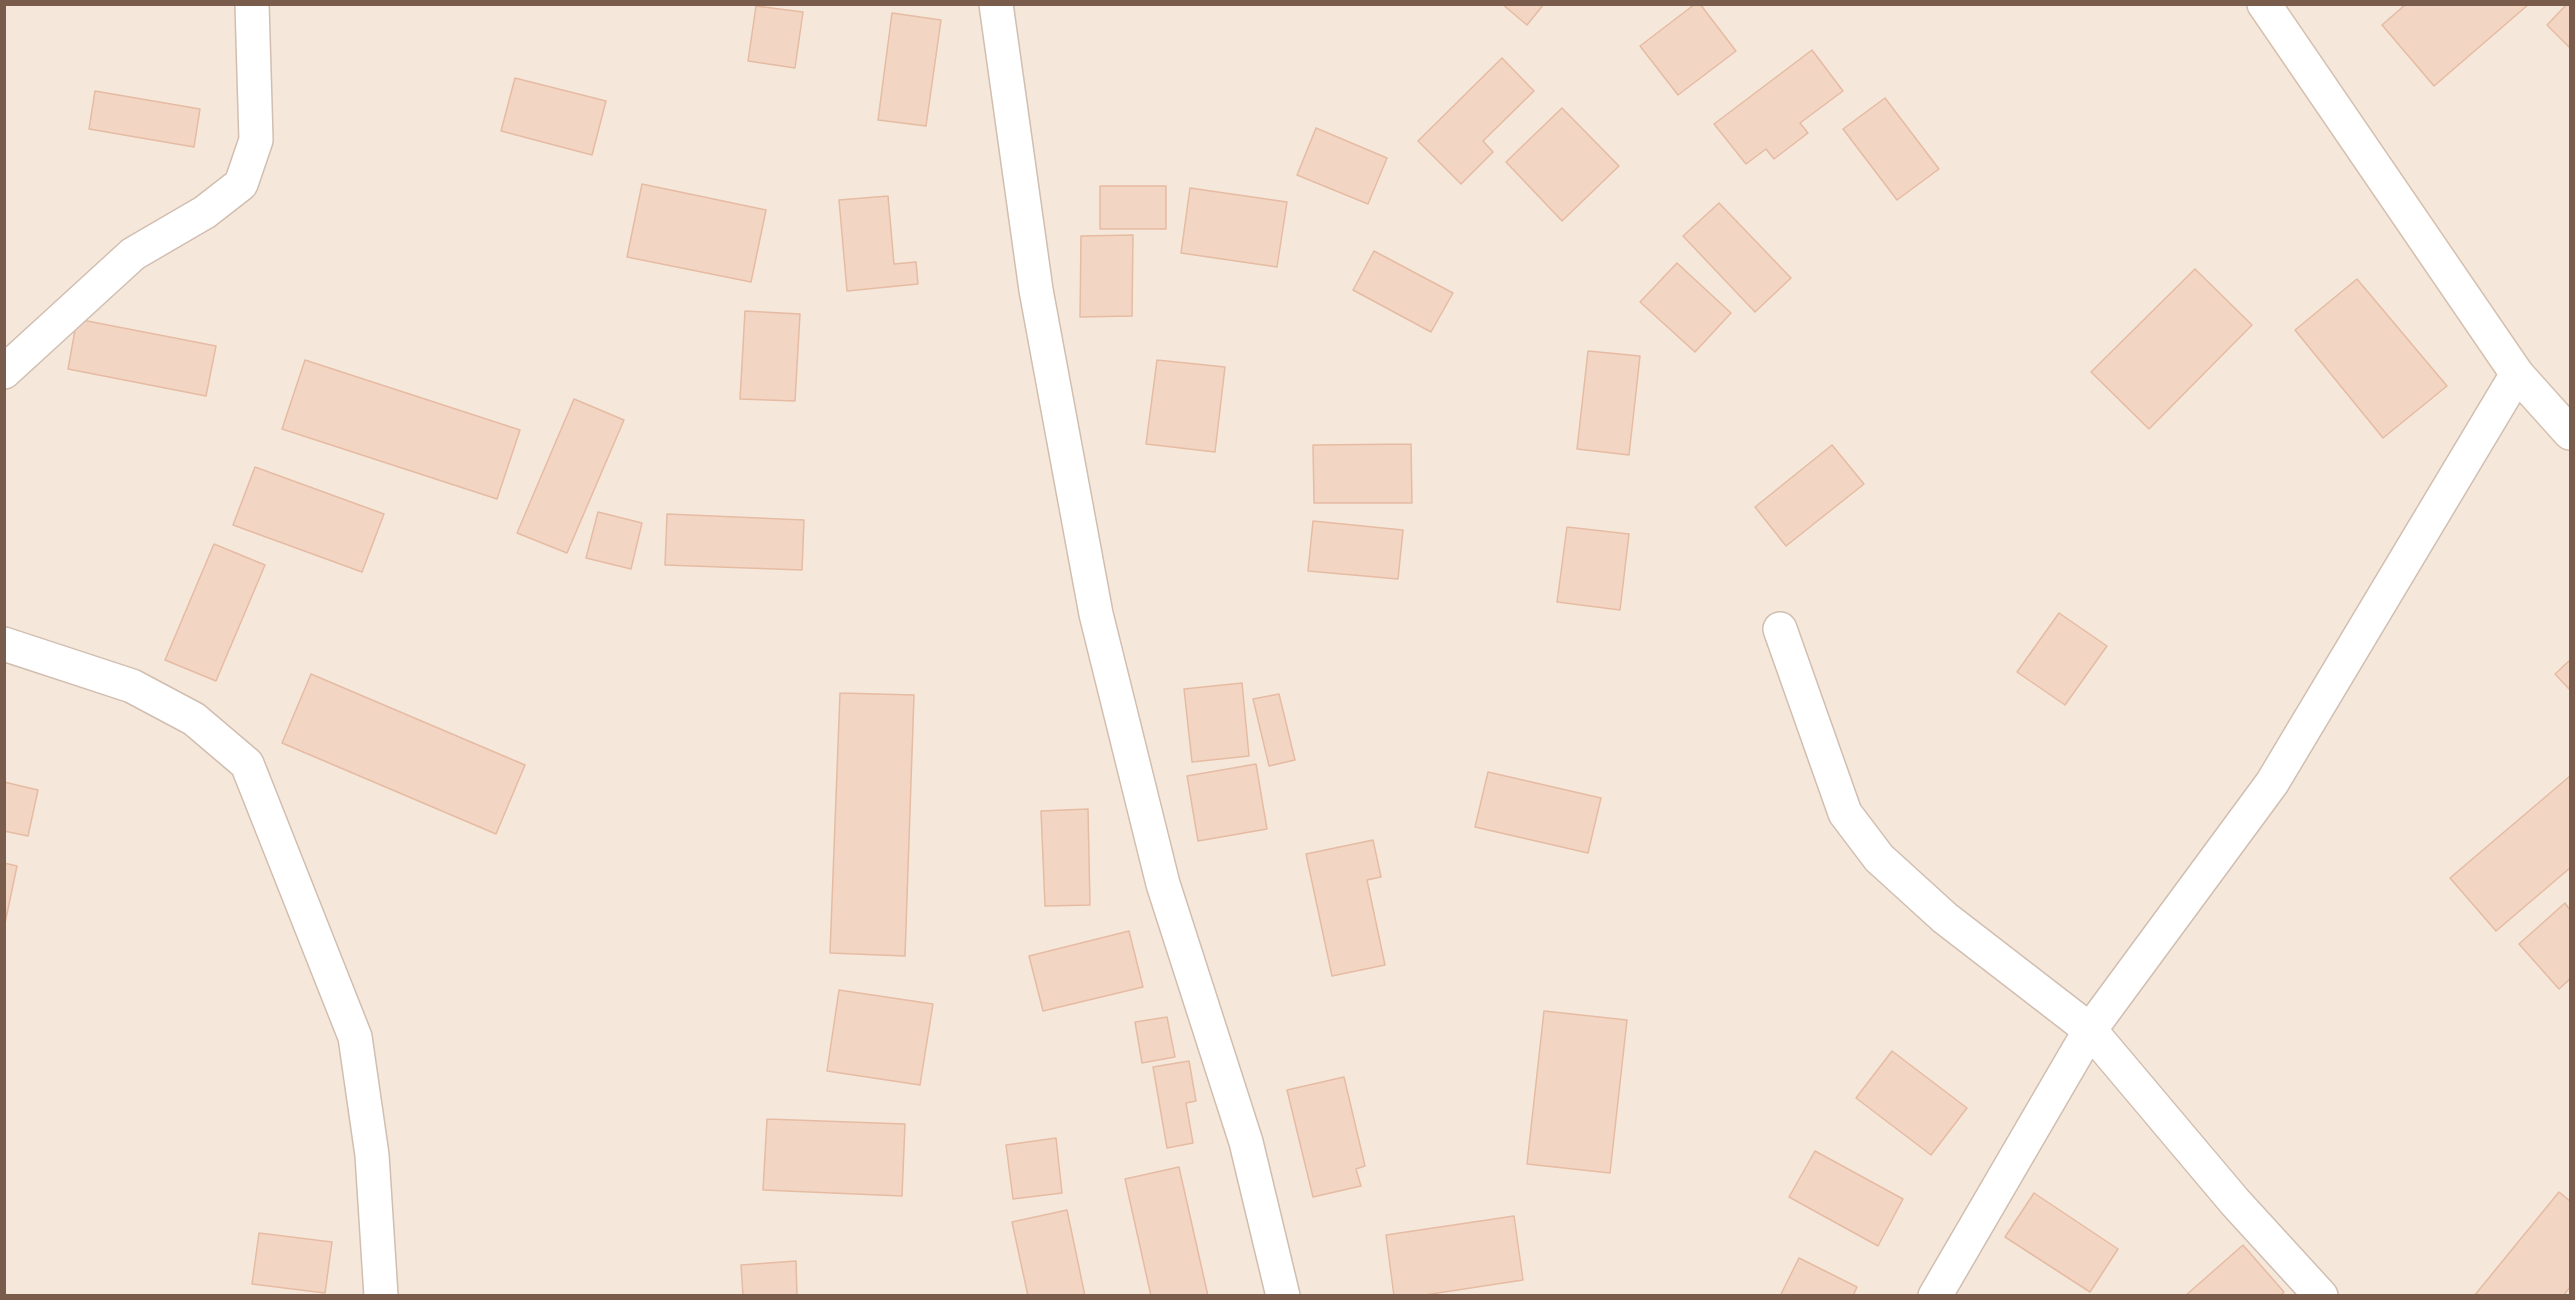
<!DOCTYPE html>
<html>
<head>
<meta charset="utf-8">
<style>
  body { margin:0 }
  #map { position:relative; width:2575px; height:1300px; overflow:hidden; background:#fdf6ec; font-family:Quicksand,sans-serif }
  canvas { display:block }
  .frame { position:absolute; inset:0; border:6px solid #7a5c4d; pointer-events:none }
</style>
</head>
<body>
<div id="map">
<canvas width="2575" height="1300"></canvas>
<div class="frame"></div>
</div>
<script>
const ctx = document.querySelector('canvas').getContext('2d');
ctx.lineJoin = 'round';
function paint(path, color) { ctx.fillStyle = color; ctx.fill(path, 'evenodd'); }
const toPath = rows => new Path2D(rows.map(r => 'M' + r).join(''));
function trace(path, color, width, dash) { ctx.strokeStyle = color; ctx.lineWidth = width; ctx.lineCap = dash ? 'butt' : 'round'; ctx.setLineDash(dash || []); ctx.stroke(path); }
paint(toPath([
  [5,5,2570,5,2570,1295,5,1295]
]), '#f5e8da');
const building = toPath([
  [1502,4,1544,4,1527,25,1502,4],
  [1695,4,1700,4,1736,51,1678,95,1640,46,1695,4],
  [2406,4,2529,4,2434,86,2382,25,2406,4],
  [2567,4,2570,4,2570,48,2547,25,2567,4],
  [756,6,803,12,795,68,748,61,756,6],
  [892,13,941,20,926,126,878,120,892,13],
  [1812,50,1843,91,1800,123,1808,133,1774,159,1766,149,1746,164,1714,124,1812,50],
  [1502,58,1534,91,1483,141,1493,152,1461,184,1418,141,1502,58],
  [515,78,606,101,592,155,501,131,515,78],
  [95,91,200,109,194,147,89,129,95,91],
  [1885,98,1939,169,1897,200,1843,129,1885,98],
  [1562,108,1619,166,1562,221,1506,162,1562,108],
  [1316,128,1387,158,1368,204,1297,175,1316,128],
  [642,184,766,210,751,282,627,257,642,184],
  [1100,186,1166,186,1166,229,1100,229,1100,186],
  [1190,188,1287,202,1277,267,1181,253,1190,188],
  [888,196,894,264,916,262,918,284,847,291,839,200,888,196],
  [1719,203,1791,278,1755,312,1683,236,1719,203],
  [1133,235,1132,316,1080,317,1081,236,1133,235],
  [1374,251,1453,293,1431,332,1353,290,1374,251],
  [1677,263,1731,313,1695,352,1640,302,1677,263],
  [2195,269,2252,325,2149,429,2091,372,2195,269],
  [2357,279,2447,386,2383,438,2295,330,2357,279],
  [745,311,800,314,795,401,740,399,745,311],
  [77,319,216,346,206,396,68,369,77,319],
  [1588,351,1640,356,1629,455,1577,449,1588,351],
  [305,360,520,430,497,499,282,429,305,360],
  [1157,360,1225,367,1215,452,1146,444,1157,360],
  [574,399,624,420,567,553,517,533,574,399],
  [1411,444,1412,503,1314,503,1313,445,1411,444],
  [1832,445,1864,484,1786,546,1755,507,1832,445],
  [255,467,384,514,362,572,233,525,255,467],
  [598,512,642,523,631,569,586,558,598,512],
  [667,514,804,520,802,570,665,565,667,514],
  [1313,521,1403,530,1398,579,1308,571,1313,521],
  [1567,527,1629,534,1620,610,1557,602,1567,527],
  [214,544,265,565,216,681,165,660,214,544],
  [2059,613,2107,646,2065,705,2017,672,2059,613],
  [2570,660,2570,690,2555,674,2570,660],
  [311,674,525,765,496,834,282,743,311,674],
  [1242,683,1249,756,1192,762,1184,689,1242,683],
  [840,693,914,695,905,956,830,953,840,693],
  [1279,694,1295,760,1269,766,1253,699,1279,694],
  [1256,764,1267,829,1198,841,1187,776,1256,764],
  [1488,772,1601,798,1588,853,1475,827,1488,772],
  [2570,776,2570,868,2496,931,2450,878,2570,776],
  [4,782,38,790,28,836,4,831,4,782],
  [1088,809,1090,905,1045,906,1041,811,1088,809],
  [1373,840,1381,877,1367,880,1385,965,1332,976,1306,854,1373,840],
  [4,863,17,866,4,928,4,863],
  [2565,903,2570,910,2570,979,2559,989,2519,944,2565,903],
  [1129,931,1143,987,1043,1011,1029,956,1129,931],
  [839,990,933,1004,920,1085,827,1071,839,990],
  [1544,1011,1627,1020,1610,1173,1527,1164,1544,1011],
  [1167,1017,1175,1057,1142,1063,1135,1022,1167,1017],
  [1892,1051,1967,1108,1931,1155,1856,1098,1892,1051],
  [1189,1061,1196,1101,1186,1103,1193,1143,1167,1148,1153,1067,1189,1061],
  [1344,1077,1365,1166,1356,1169,1361,1186,1313,1197,1287,1090,1344,1077],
  [767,1119,905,1124,902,1196,763,1190,767,1119],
  [1056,1138,1062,1193,1013,1199,1006,1145,1056,1138],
  [1815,1151,1903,1199,1878,1246,1789,1197,1815,1151],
  [1179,1167,1208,1296,1151,1296,1125,1179,1179,1167],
  [2559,1192,2570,1201,2570,1287,2563,1296,2474,1296,2559,1192],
  [2034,1193,2118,1249,2090,1292,2005,1237,2034,1193],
  [1067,1210,1085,1296,1028,1296,1012,1222,1067,1210],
  [1514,1216,1523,1280,1418,1296,1394,1296,1386,1235,1514,1216],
  [259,1233,332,1242,325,1293,252,1284,259,1233],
  [2243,1245,2284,1292,2280,1296,2185,1296,2243,1245],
  [1799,1258,1857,1287,1853,1296,1780,1296,1799,1258],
  [796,1261,797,1296,743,1296,741,1265,796,1261]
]);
paint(building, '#f3d5c3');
trace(building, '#e6bba3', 1.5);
const street = toPath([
  [996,4,1036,290,1096,614,1163,884,1246,1142,1283,1296],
  [4,372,133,254,205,212,241,184,256,140,252,4],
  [1780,629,1845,813,1879,858,1945,918,2090,1030,2235,1202,2321,1296],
  [4,644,132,686,194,719,247,764,355,1037,372,1155,381,1296],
  [1935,1296,2090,1030,2272,783,2517,374]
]);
const secondary = toPath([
  [2264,4,2517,374,2570,433]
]);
trace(street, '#d1beb0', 36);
trace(secondary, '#d6c0b0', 36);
trace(street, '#fff', 33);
trace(secondary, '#fff', 33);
</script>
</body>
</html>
